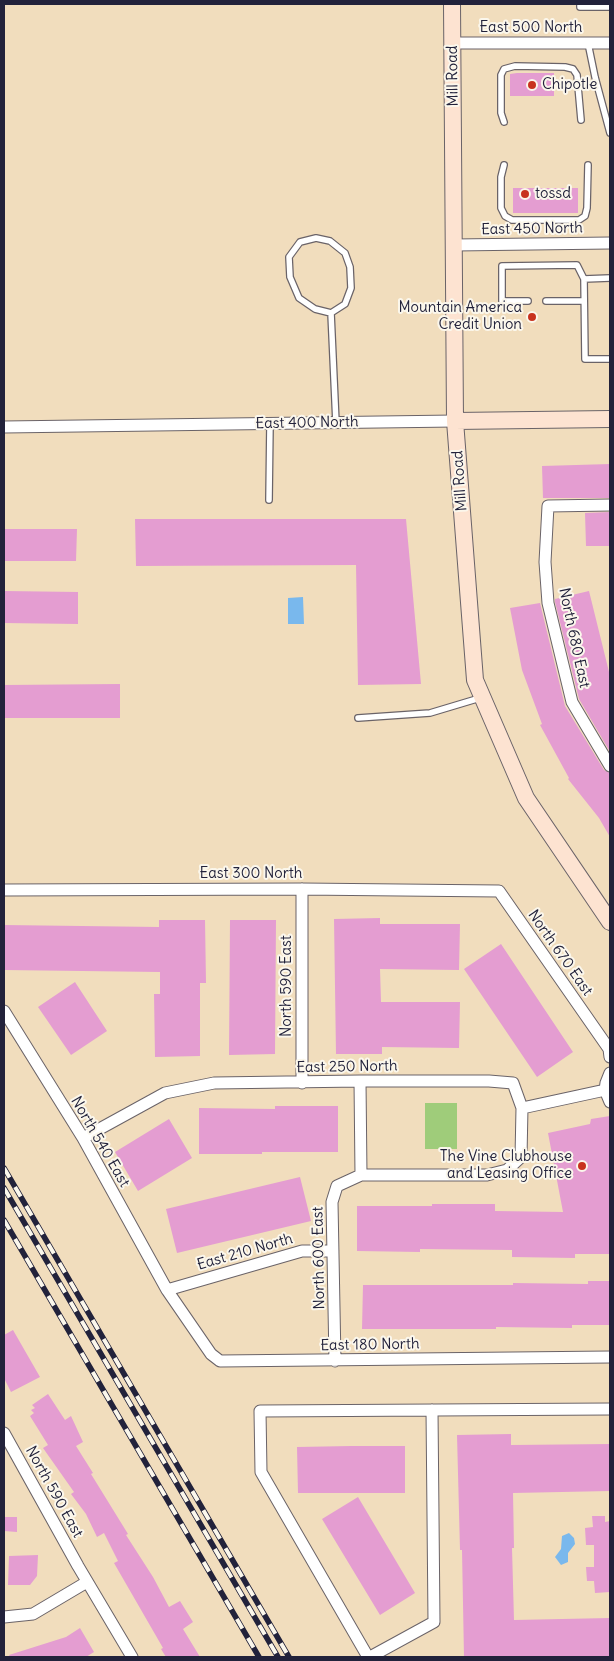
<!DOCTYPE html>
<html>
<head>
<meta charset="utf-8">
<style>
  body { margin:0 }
  #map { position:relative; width:614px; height:1661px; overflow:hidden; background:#f1ddbd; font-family:Delius,sans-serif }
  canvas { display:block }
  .frame { position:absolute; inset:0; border:5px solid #22223b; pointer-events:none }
</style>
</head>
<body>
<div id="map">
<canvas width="614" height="1661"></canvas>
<div class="frame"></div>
</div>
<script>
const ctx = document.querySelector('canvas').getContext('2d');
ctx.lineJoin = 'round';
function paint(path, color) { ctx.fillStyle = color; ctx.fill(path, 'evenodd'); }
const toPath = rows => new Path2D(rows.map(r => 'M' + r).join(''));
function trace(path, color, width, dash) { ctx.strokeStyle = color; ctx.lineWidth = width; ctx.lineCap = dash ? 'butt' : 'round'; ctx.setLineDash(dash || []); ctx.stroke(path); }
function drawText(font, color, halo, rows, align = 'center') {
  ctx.font = font + ' Delius,sans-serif'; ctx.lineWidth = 4; ctx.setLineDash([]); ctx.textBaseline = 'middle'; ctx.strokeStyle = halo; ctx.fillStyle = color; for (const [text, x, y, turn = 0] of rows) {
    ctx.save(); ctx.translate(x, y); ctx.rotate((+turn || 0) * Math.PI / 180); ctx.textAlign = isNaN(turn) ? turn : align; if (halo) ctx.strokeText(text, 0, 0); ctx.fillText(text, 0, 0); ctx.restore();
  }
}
paint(toPath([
  [425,1103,457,1103,457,1149,425,1149]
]), '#9fcc7a');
paint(toPath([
  [303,597,304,624,288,624,288,598],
  [569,1533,574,1538,575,1544,568,1553,568,1562,561,1565,555,1557,561,1549,562,1536]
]), '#79b8ed');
paint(toPath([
  [517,73,554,73,554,96,510,96,510,74],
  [513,188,578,188,578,213,513,213],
  [610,464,610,498,543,498,542,466],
  [610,512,610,546,586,546,585,513],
  [135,519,406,519,421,684,358,685,356,565,136,566],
  [4,529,77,529,76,561,4,561],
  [4,591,78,592,78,624,4,623],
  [589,591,610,676,610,752,579,699,555,602,555,599],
  [540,603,565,706,604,770,610,773,610,837,599,818,568,779,569,778,540,725,542,724,522,670,510,608],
  [120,684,120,718,4,718,4,685],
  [380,918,380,924,460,924,459,970,380,969,381,1002,460,1002,459,1048,382,1047,382,1054,336,1054,334,919],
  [159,920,205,920,206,983,200,983,200,1056,155,1057,154,994,160,994,160,972,4,970,4,925,159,927],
  [230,920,276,920,275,1054,229,1055],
  [501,944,573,1052,537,1077,464,969],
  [75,982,107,1031,71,1055,38,1007],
  [275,1106,338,1106,338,1152,262,1152,262,1154,199,1154,199,1108,275,1109],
  [610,1116,610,1254,575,1254,575,1258,512,1257,512,1250,420,1249,420,1252,357,1251,357,1206,432,1206,432,1204,495,1204,495,1211,563,1212,548,1133,590,1124,591,1119],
  [169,1119,192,1158,138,1191,115,1152],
  [300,1177,311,1221,177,1253,166,1209],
  [588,1281,610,1281,610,1325,572,1325,572,1328,496,1327,496,1329,362,1329,363,1285,513,1285,513,1283,588,1284],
  [13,1330,40,1377,11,1392,4,1378,4,1335],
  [48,1394,65,1420,71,1416,83,1442,76,1446,93,1473,91,1474,128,1534,126,1535,153,1577,169,1607,180,1601,193,1622,183,1629,200,1657,166,1657,161,1649,163,1648,114,1563,118,1561,104,1533,97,1537,86,1514,71,1494,74,1492,43,1448,48,1445,30,1416,34,1413,31,1410,35,1408,32,1405],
  [511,1434,511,1445,610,1444,610,1491,513,1493,514,1548,512,1548,514,1620,610,1618,610,1657,464,1657,462,1550,460,1550,457,1435],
  [351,1446,405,1446,405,1493,298,1493,297,1447],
  [358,1497,415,1593,380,1615,322,1519],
  [592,1516,605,1516,605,1522,610,1521,610,1592,595,1593,594,1581,587,1581,586,1567,594,1567,594,1545,586,1545,585,1528,593,1527],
  [4,1517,17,1517,17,1532,4,1531],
  [38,1555,37,1576,30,1585,8,1585,9,1556],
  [80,1628,94,1652,86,1657,10,1657,9,1655,66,1637]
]), '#e49dd1');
const lane = toPath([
  [580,4,580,7,610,7],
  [588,43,595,77,610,133],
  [504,122,501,113,501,75,504,69,515,66,565,67,573,69,577,75,581,120],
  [504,165,501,177,501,208,505,216,512,220,579,220,585,216,587,208,588,165],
  [584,279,585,359,610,359],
  [528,301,502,301,502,266,577,265,584,279,610,278],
  [546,301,584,301],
  [331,313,345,304,351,288,350,267,345,253,330,241,316,238,300,242,289,257,290,277,299,298,315,309,331,313,336,423],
  [269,500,270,423],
  [358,718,430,713,480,698]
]);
const street = toPath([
  [452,43,610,43],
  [455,245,610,243],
  [4,427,455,421],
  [610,505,548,506,545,562,548,603,572,702,610,766],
  [302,889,302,1083],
  [4,890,302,889,499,891,609,1049,610,1057],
  [4,1011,83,1138,167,1290,211,1354,220,1361,610,1357],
  [610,1073,606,1083,605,1090,610,1102],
  [522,1108,605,1090],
  [83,1138,165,1093,214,1083,360,1081,489,1081,513,1083,522,1108,521,1157,507,1170,487,1175,361,1175],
  [167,1290,302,1251,333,1251],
  [335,1361,332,1202,337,1186,361,1175,360,1081],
  [4,1433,78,1566,132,1657],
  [4,1617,33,1614,87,1582],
  [368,1657,261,1472,260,1411,610,1409],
  [370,1657,434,1622,432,1410]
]);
const secondary = toPath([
  [452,4,455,421,475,680,526,798,610,922],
  [455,421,610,419]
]);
trace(lane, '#6a6368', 8);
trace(street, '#6a6368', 13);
trace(secondary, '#6a6368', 18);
trace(lane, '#fff', 5.5);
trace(street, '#fff', 11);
trace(secondary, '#fde3d1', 16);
const rail = toPath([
  [4,1168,289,1657],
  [4,1188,278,1657],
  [4,1220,259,1657]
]);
trace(rail, '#22223b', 5.5);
trace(rail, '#fbf7ec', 4, [11]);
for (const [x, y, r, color] of [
  [532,85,5,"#c8321e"],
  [525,194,5,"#c8321e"],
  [532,317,5,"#c8321e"],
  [582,1166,5,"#c8321e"]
]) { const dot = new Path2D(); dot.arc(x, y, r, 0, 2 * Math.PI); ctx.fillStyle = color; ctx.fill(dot); trace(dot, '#fbf7ec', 2); }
drawText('15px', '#22223b', '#fbf7ec', [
  ["East 500 North",531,28],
  ["Mill Road",453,76,-91],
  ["East 450 North",532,229,-1],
  ["East 400 North",307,423,-1],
  ["Mill Road",460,481,-94],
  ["North 680 East",574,638,78],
  ["East 300 North",251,874],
  ["North 670 East",560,953,55],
  ["North 590 East",287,986,-90],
  ["East 250 North",347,1067,-1],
  ["North 540 East",100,1142,60],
  ["East 210 North",245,1252,-16],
  ["North 600 East",319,1258,-91],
  ["East 180 North",370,1345,-1],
  ["North 590 East",54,1492,61]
]);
drawText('15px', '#22223b', '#fbf7ec', [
  ["Chipotle",542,85],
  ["tossd",535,194],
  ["Mountain America",522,308,"right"],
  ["Credit Union",522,325,"right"],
  ["The Vine Clubhouse",572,1157,"right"],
  ["and Leasing Office",572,1174,"right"]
], 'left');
</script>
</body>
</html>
